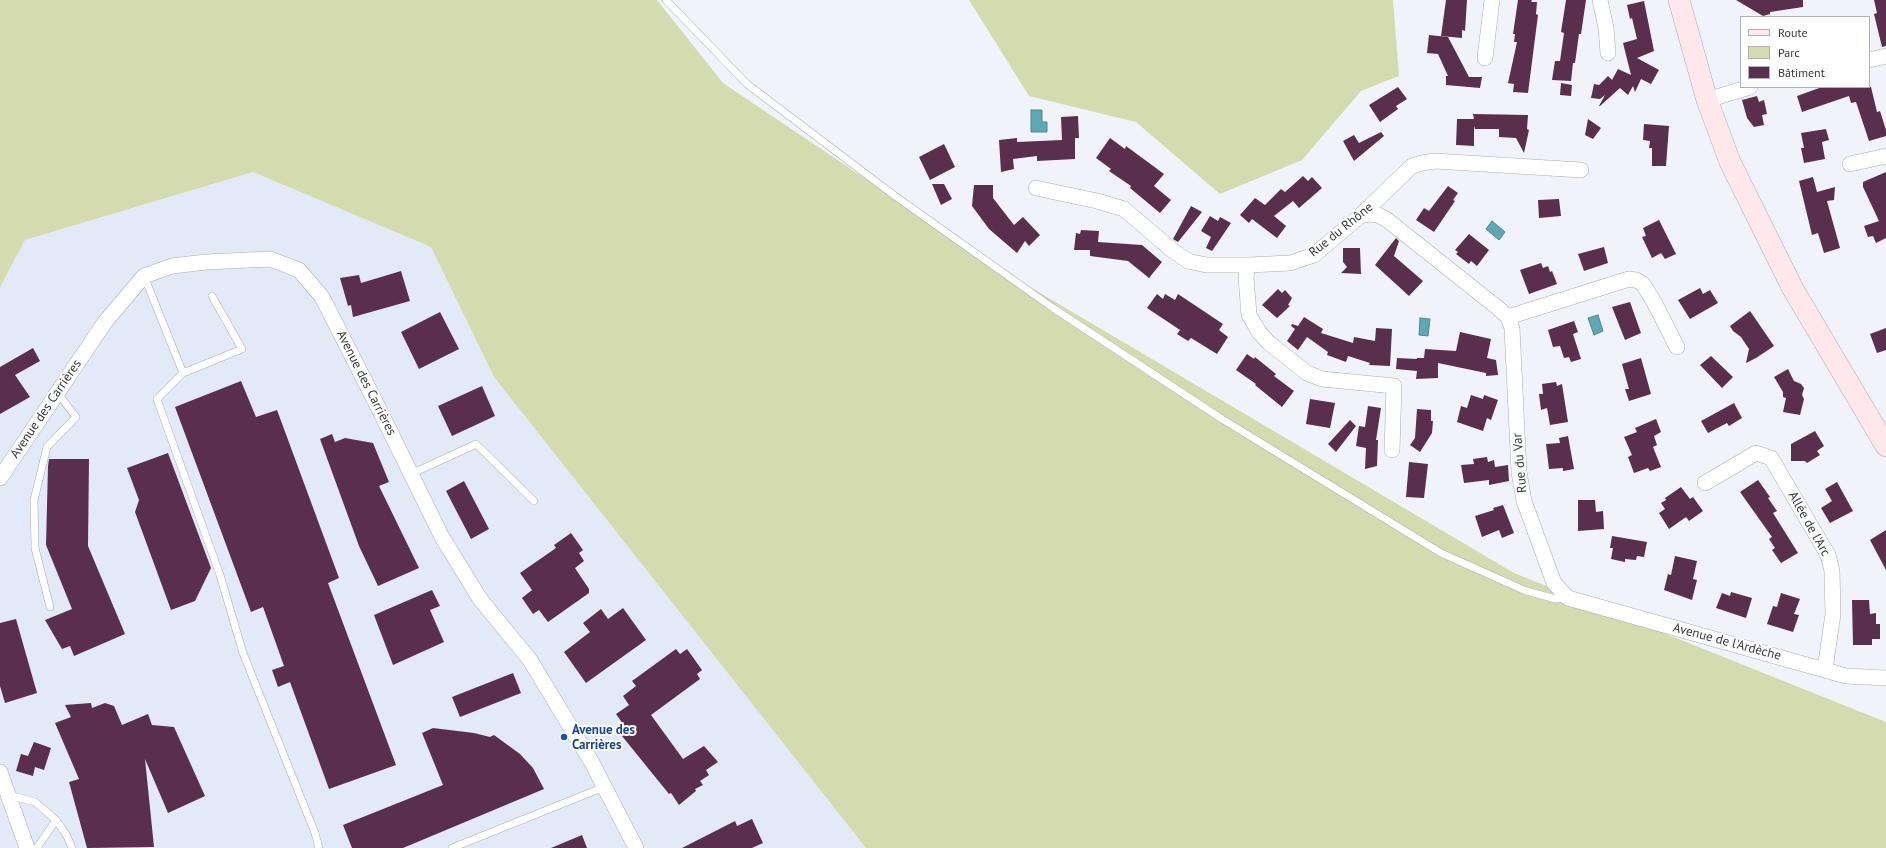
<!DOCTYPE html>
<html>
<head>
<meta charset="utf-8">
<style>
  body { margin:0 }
  #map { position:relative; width:1886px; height:848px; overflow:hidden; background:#f0f4fa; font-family:"PT Sans",sans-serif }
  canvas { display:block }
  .legend { position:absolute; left:1740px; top:16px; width:130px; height:72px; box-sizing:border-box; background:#fff; border:1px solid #afb0b1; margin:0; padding:5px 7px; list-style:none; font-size:12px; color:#38393c }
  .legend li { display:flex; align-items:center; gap:8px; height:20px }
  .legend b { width:20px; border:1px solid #afb0b1 }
</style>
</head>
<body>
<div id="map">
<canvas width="1886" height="848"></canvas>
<ul class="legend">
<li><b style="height:5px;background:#fee8eb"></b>Route</li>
<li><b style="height:11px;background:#d4dbae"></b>Parc</li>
<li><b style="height:11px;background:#5a2e4d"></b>Bâtiment</li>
</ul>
</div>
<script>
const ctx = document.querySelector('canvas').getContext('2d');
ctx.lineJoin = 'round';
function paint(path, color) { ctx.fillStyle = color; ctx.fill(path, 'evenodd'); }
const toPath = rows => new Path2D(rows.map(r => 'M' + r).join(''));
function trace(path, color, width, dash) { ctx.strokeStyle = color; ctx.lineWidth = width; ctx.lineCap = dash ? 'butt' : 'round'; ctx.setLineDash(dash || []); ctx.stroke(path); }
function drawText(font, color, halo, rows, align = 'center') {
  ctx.font = font + ' "PT Sans",sans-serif'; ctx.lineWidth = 4; ctx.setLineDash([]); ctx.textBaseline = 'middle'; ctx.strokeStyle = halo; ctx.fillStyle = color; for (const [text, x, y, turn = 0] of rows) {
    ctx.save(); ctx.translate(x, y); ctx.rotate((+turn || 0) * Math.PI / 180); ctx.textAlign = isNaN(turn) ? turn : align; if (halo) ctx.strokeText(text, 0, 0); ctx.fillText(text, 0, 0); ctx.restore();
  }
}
paint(toPath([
  [253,172,431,247,494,377,866,848,0,848,0,287,25,240]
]), '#e3eaf7');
paint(toPath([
  [0,0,657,0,723,83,998,268,1514,573,1886,722,1886,848,866,848,494,377,431,247,253,172,25,240,0,287],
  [969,0,1393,0,1399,76,1361,91,1302,160,1220,194,1136,122,1029,96]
]), '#d4dbae');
const water = toPath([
  [1031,110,1042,110,1042,122,1047,122,1047,132,1031,132,1031,110],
  [1492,221,1505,232,1499,240,1486,229,1492,221],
  [1598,315,1603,331,1594,335,1588,318,1598,315],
  [1420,318,1430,319,1428,336,1419,335,1420,318]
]);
paint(water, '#5ca8b4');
trace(water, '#518790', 1);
paint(toPath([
  [1446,0,1467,0,1465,31,1462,30,1462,38,1441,36],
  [1518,0,1532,0,1531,2,1537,2,1536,14,1538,15,1528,93,1513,92,1514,84,1508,83,1517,42,1514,42,1515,34,1513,34],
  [1566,0,1586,0,1581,34,1579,34,1575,63,1573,63,1571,81,1552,80,1555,61,1560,61,1564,33,1561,32],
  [1736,0,1803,0,1803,7,1770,12,1770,14,1763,16],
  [1874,0,1886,0,1886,46,1882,47,1874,14,1877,13],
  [1644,1,1654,51,1637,58,1659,70,1651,84,1641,79,1635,92,1633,86,1628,95,1620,88,1600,106,1599,106,1605,95,1600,99,1591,98,1594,84,1599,85,1608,76,1612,80,1618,69,1631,75,1623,43,1637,39,1632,18,1630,19,1627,5],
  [1429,35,1448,37,1469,77,1482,77,1480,88,1446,85,1446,76,1448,76,1438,54,1427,53],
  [1561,83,1572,85,1571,96,1560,95],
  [1398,87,1407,99,1396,106,1398,109,1380,122,1369,105],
  [1822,87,1871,87,1877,112,1880,111,1886,130,1886,136,1869,141,1856,102,1851,103,1849,96,1802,112,1797,96],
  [1757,96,1759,102,1764,100,1767,114,1762,115,1764,125,1754,127,1747,118,1742,100],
  [1473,114,1528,115,1527,129,1529,130,1524,153,1516,138,1499,137,1499,129,1475,129,1474,126,1474,146,1456,145,1457,119,1474,119],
  [1078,116,1079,138,1075,138,1075,159,1037,161,1037,156,1013,159,1014,169,1001,172,999,140,1017,138,1017,142,1062,140,1061,117],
  [1588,119,1601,128,1593,139,1585,135],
  [1644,124,1669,126,1666,166,1652,166,1652,148,1649,148,1650,141,1643,140],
  [1826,129,1829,140,1822,142,1825,159,1804,163,1801,148,1804,148,1801,133],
  [1381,132,1384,136,1354,161,1343,141,1354,135,1359,143],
  [1110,138,1125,149,1126,146,1164,174,1154,186,1171,200,1160,213,1130,188,1131,186,1109,171,1111,169,1096,158],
  [944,144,955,167,930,180,919,157],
  [1886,172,1886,238,1876,243,1873,236,1868,237,1864,226,1879,221,1863,187,1863,182],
  [1303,176,1308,181,1312,177,1322,188,1299,208,1293,201,1274,216,1286,226,1277,238,1252,219,1249,223,1240,215,1255,198,1265,205,1281,189,1285,192],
  [1813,177,1817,192,1835,187,1834,200,1827,201,1840,248,1824,253,1818,233,1812,235,1799,181],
  [932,184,944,184,952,199,941,205],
  [974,185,993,185,993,198,1014,225,1023,217,1040,235,1029,246,1025,241,1017,253,989,229,972,206],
  [1448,186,1458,193,1453,200,1455,201,1434,232,1416,220,1424,208,1429,211],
  [1559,199,1561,216,1539,218,1538,200],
  [1191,206,1202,212,1178,242,1173,239],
  [1210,216,1218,221,1220,217,1231,223,1212,251,1206,248,1211,237,1201,231],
  [1659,220,1676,254,1665,259,1661,253,1652,258,1642,237,1646,236,1643,228],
  [1081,230,1099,231,1098,242,1142,245,1162,262,1149,278,1128,261,1090,256,1090,250,1074,250,1076,233,1080,234],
  [1469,234,1489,250,1477,266,1471,261,1469,264,1456,254,1458,252,1455,250],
  [1396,238,1399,241,1394,256,1423,281,1409,296,1375,265],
  [1604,247,1608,263,1584,271,1578,254],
  [1343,248,1360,248,1361,274,1341,273,1347,267,1343,262],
  [1541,263,1543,268,1548,266,1550,272,1552,271,1557,284,1529,294,1520,270],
  [401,271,410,301,353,317,351,305,348,306,340,278,359,275,361,283],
  [1700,288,1703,294,1710,290,1718,303,1690,319,1678,300],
  [1278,289,1282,293,1285,290,1292,298,1288,305,1290,306,1277,318,1262,305],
  [1157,294,1163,299,1165,294,1175,300,1178,294,1223,324,1219,330,1228,337,1217,354,1191,338,1188,341,1177,334,1180,330,1147,308],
  [1630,302,1641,333,1625,340,1612,307],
  [1750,311,1774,346,1756,358,1746,363,1749,349,1741,337,1733,331,1730,326],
  [440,312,459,349,419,369,401,332],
  [1304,317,1323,329,1321,333,1353,343,1354,337,1375,341,1376,328,1392,329,1390,366,1369,365,1370,363,1348,356,1346,362,1327,355,1328,352,1307,337,1298,350,1287,341,1295,329,1291,326,1292,324,1298,326],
  [1574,321,1578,332,1573,334,1581,359,1571,362,1569,357,1564,358,1560,346,1553,347,1548,330],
  [1886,328,1886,350,1877,353,1870,334],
  [1460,332,1491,339,1487,358,1496,360,1498,375,1486,376,1486,373,1438,363,1438,378,1416,379,1417,371,1396,369,1397,358,1417,359,1417,358,1424,358,1425,349,1456,351],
  [33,348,40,361,15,375,30,397,0,414,0,367],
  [1247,354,1254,359,1255,357,1276,374,1274,376,1294,391,1282,407,1255,385,1256,384,1236,370],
  [1711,356,1733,377,1722,388,1700,365],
  [1641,358,1651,394,1629,401,1625,389,1629,389,1622,364],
  [1788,369,1794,381,1801,384,1804,388,1802,395,1804,399,1800,415,1783,412,1786,398,1783,397,1783,392,1774,377],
  [241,381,256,417,277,410,339,578,328,583,396,765,329,789,290,682,278,687,272,670,284,666,263,607,251,612,175,407],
  [1556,382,1557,386,1562,384,1568,422,1550,425,1547,408,1541,410,1539,394,1543,394,1542,384],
  [482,386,495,416,452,436,438,406],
  [1471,395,1483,399,1484,395,1498,400,1491,420,1487,418,1483,431,1457,422,1461,406,1467,408],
  [1310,399,1335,403,1330,428,1306,424],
  [1734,403,1742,418,1729,426,1727,423,1708,433,1701,421],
  [1368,406,1381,408,1376,440,1378,440,1377,466,1365,469,1366,448,1356,446,1359,426,1365,427],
  [1417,409,1431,410,1431,421,1433,421,1432,433,1420,452,1410,445,1415,438],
  [1656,419,1661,432,1654,436,1657,445,1653,447,1661,467,1650,471,1648,468,1634,473,1628,457,1632,455,1624,437,1637,432,1635,428],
  [1350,420,1356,426,1336,452,1328,444],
  [1815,431,1824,446,1817,451,1820,455,1807,463,1805,461,1791,461,1791,444],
  [332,434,335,442,345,438,373,443,389,482,379,486,419,568,378,586,359,546,320,439],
  [1568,436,1574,469,1563,471,1563,468,1549,469,1546,444,1560,443,1559,438],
  [168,453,211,568,195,601,171,610,135,512,139,500,127,468],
  [1487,457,1488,462,1494,460,1495,467,1508,465,1509,481,1489,485,1489,480,1464,483,1461,465,1474,464,1473,459],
  [49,459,89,459,88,546,125,634,74,656,70,646,62,649,45,620,72,609,46,545,48,466],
  [1409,462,1428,464,1424,498,1406,497],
  [1758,480,1770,497,1768,498,1777,511,1773,513,1798,553,1781,563,1772,550,1775,548,1769,539,1772,537,1740,492],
  [464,481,489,529,471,539,446,491],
  [1837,482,1853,511,1830,523,1821,508,1832,501,1825,489],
  [1681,487,1690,499,1693,497,1703,511,1689,521,1686,517,1669,529,1659,513,1665,509,1661,503,1666,500,1665,498],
  [1578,500,1595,500,1596,512,1603,511,1604,529,1578,531],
  [1503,505,1514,533,1502,538,1499,530,1482,537,1475,516,1494,510,1493,508],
  [1886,530,1886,570,1870,540],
  [571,533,583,550,579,553,584,561,575,568,589,589,589,593,548,622,539,610,533,614,522,598,532,590,520,573,556,548,554,545],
  [1612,536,1647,542,1644,557,1637,556,1636,560,1625,559,1625,562,1611,559,1613,548,1610,548],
  [1675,556,1697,561,1693,579,1697,580,1692,600,1664,590,1668,574,1671,575],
  [432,590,440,606,430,610,444,642,393,665,374,615],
  [1731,592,1752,598,1746,618,1716,608,1722,593,1730,596],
  [1781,593,1800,599,1794,614,1799,615,1793,632,1767,624,1773,606,1777,607],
  [1852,600,1869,600,1870,614,1876,613,1876,624,1880,624,1880,639,1872,639,1872,645,1853,645],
  [623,608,646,640,586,683,564,652,590,632,583,623,601,609,608,619],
  [16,619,37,693,5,703,0,686,0,623],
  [676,649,680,654,687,649,702,670,697,674,700,679,651,715,683,759,704,746,718,762,706,770,709,775,700,781,703,785,695,789,696,791,679,805,671,793,669,794,622,736,628,731,616,714,629,705,623,696,636,686,632,681],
  [513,673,521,693,460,717,452,697],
  [91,703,92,708,105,703,114,706,122,725,148,714,152,725,174,727,205,796,168,813,145,759,154,847,87,848,69,782,79,779,55,723,71,717,65,705],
  [433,728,474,733,490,737,494,735,520,754,533,768,544,789,403,848,352,848,343,825,443,785,422,733],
  [34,742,51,748,44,770,35,767,33,776,16,771,21,754,28,756],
  [752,819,763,843,752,848,682,848,735,821,737,826],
  [582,835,587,848,551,848]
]), '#5a2e4d');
const service = toPath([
  [666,0,747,84,895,196,1053,308,1222,419,1441,553,1526,591,1556,599,1566,598],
  [144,276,183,373,242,349,212,296],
  [183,373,157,399,220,575,243,653,315,833,319,848],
  [411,474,476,444,534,501],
  [50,607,35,548,34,500,47,447,76,417,57,392],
  [9,795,35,802,56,820,67,836,72,848],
  [37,848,56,820],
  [452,848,604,787]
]);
const minor = toPath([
  [1600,0,1606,28,1608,53],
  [1485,58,1492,0],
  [1869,60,1886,56],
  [1707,100,1750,87],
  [1850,164,1886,156],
  [1036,188,1097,201,1124,209,1172,250,1188,261,1206,265,1248,265,1290,263,1314,255,1360,216,1412,166,1422,163,1435,161,1581,170],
  [1360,216,1370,214,1378,215,1386,219,1498,308,1508,317,1512,328,1519,472,1524,501,1554,583,1568,598,1846,676,1886,678],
  [1248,265,1246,277,1249,315,1259,332,1269,343,1307,373,1322,379,1394,386,1392,450],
  [1508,317,1629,279,1636,280,1643,284,1654,302,1677,347],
  [0,478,105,322,144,276,172,266,206,262,270,259,299,270,322,297,379,409,442,537,480,599,530,660,591,761,636,848],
  [1705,483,1756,453,1771,458,1828,555,1832,571,1833,614,1825,669],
  [0,772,27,848]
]);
const secondary = toPath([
  [1679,0,1707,100,1730,162,1793,289,1886,446]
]);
trace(service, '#a9acb2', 8);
trace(minor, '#a9acb2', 16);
trace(secondary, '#a9acb2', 22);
trace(service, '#fff', 7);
trace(minor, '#fff', 15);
trace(secondary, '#fee8eb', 21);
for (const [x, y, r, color] of [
  [564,737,4,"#1a4fb4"]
]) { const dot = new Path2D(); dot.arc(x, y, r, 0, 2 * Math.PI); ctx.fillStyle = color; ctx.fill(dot); trace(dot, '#fff', 1.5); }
drawText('13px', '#38393c', '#fff', [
  ["Rue du Rhône",1341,230,-39],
  ["Avenue des Carrières",366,383,63],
  ["Avenue des Carrières",46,409,-56],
  ["Rue du Var",1520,463,-95],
  ["Allée de l'Arc",1809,524,61],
  ["Avenue de l'Ardèche",1727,642,15]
]);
drawText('bold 13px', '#164399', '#fff', [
  ["Avenue des",572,730],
  ["Carrières",572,745]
], 'left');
</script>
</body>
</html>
